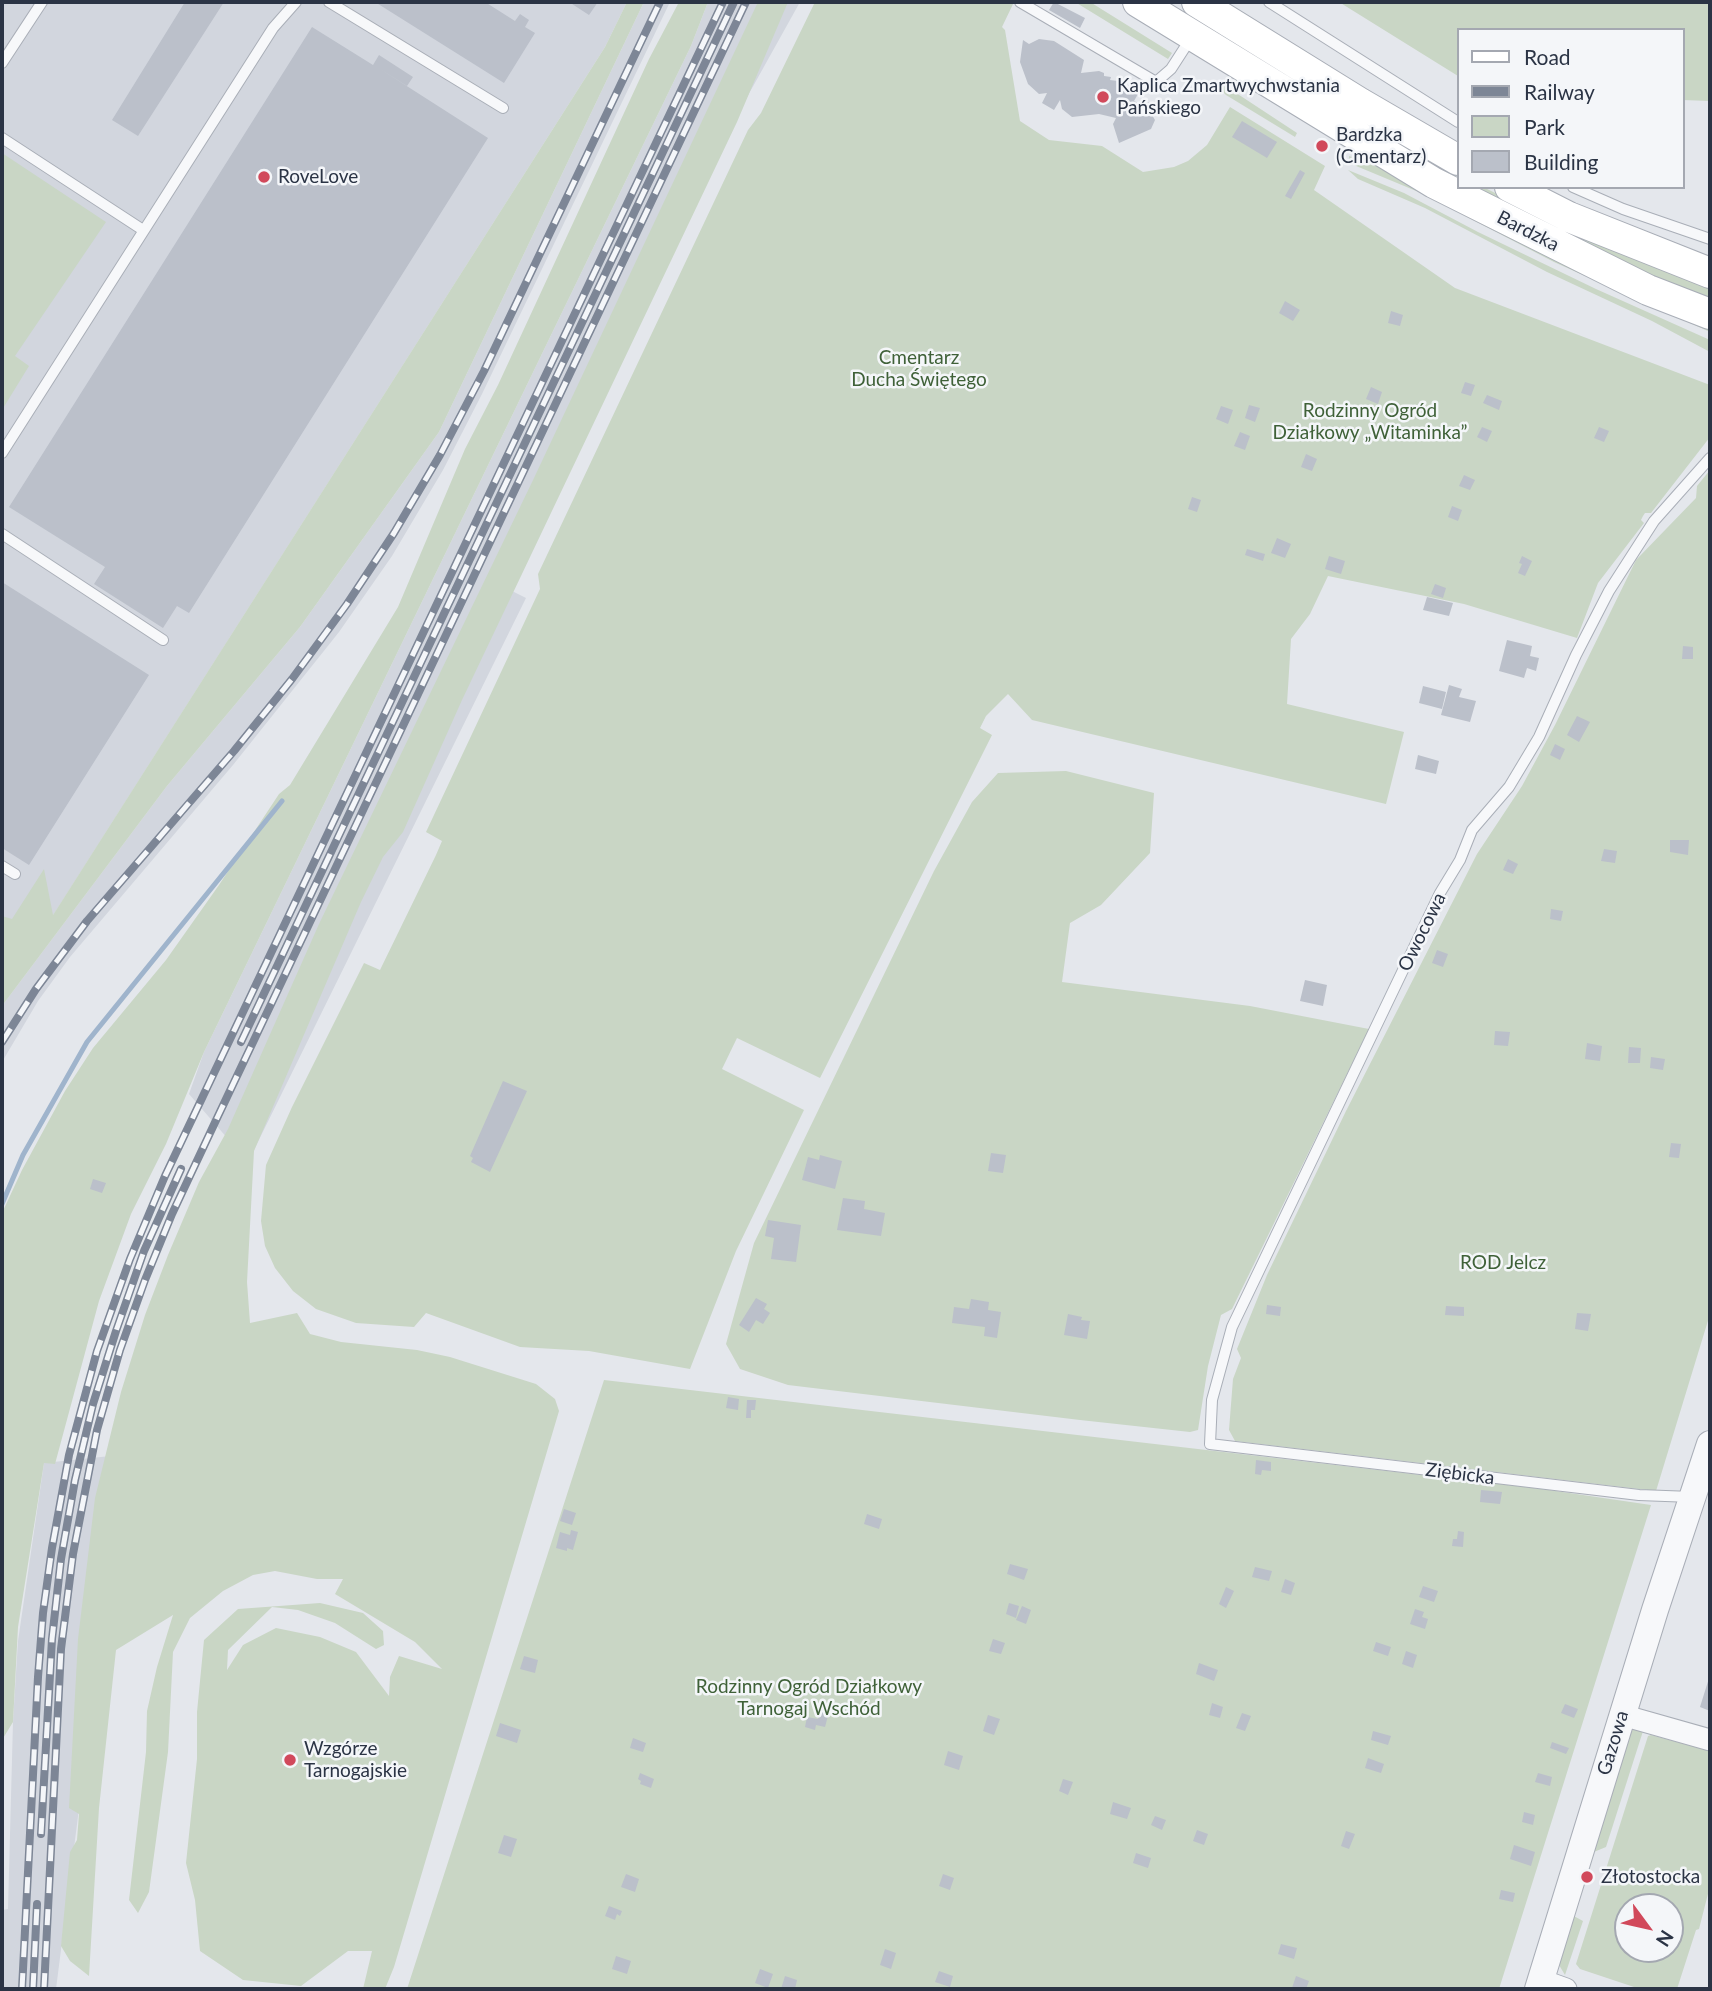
<!DOCTYPE html>
<html>
<head>
<meta charset="utf-8">
<style>
  body { margin:0 }
  #map { position:relative; width:1712px; height:1991px; overflow:hidden; background:#e4e7ec; font-family:Lato,sans-serif }
  canvas { display:block }
  .frame { position:absolute; inset:0; border:4px solid #2b3445; pointer-events:none }
  .legend { position:absolute; left:1457px; top:28px; width:228px; height:161px; box-sizing:border-box; background:#f4f6f9; border:2px solid #a4a8b1; margin:0; padding:9px 12px; list-style:none; font-size:21px; color:#2b3445 }
  .legend li { display:flex; align-items:center; gap:14px; height:35px }
  .legend b { width:35px; border:2px solid #a4a8b1 }
  .north { position:absolute; left:1614px; top:1893px; width:70px; height:70px; box-sizing:border-box; background:#f4f6f9; border:2px solid #a4a8b1; border-radius:50%; rotate:123deg; font-size:19px; font-weight:700; line-height:28px; text-align:center; color:#2b3445 }
  .north::after { content:''; display:block; margin:auto; width:24px; height:32px; background:#d1495b; clip-path:polygon(50% 0,100% 100%,50% 72%,0 100%) }
</style>
</head>
<body>
<div id="map">
<canvas width="1712" height="1991"></canvas>
<div class="frame"></div>
<ul class="legend">
<li><b style="height:9px;background:#fff"></b>Road</li>
<li><b style="height:9px;background:#7d8696"></b>Railway</li>
<li><b style="height:19px;background:#c9d6c5"></b>Park</li>
<li><b style="height:19px;background:#bbc0ca"></b>Building</li>
</ul>
<div class="north">N</div>
</div>
<script>
const ctx = document.querySelector('canvas').getContext('2d');
ctx.lineJoin = 'round';
function paint(path, color) { ctx.fillStyle = color; ctx.fill(path, 'evenodd'); }
const toPath = rows => new Path2D(rows.map(r => 'M' + r).join(''));
function trace(path, color, width, dash) { ctx.strokeStyle = color; ctx.lineWidth = width; ctx.lineCap = dash ? 'butt' : 'round'; ctx.setLineDash(dash || []); ctx.stroke(path); }
function drawText(font, color, halo, rows, align = 'center') {
  ctx.font = font + ' Lato,sans-serif'; ctx.lineWidth = 5; ctx.setLineDash([]); ctx.textBaseline = 'middle'; ctx.strokeStyle = halo; ctx.fillStyle = color; for (const [text, x, y, turn = 0] of rows) {
    ctx.save(); ctx.translate(x, y); ctx.rotate((+turn || 0) * Math.PI / 180); ctx.textAlign = isNaN(turn) ? turn : align; if (halo) ctx.strokeText(text, 0, 0); ctx.fillText(text, 0, 0); ctx.restore();
  }
}
paint(toPath([
  [2,2,627,2,605,47,52,917,2,980],
  [644,2,670,2,482,394,443,470,392,556,339,632,233,765,70,957,38,1001,2,1062,2,1006,167,786,300,627,439,432],
  [708,2,800,2,722,142,510,590,526,598,248,1162,189,1094,204,1052,691,46],
  [120,1455,88,1738,56,1989,2,1989,2,1910,8,1909,13,1722,18,1641,44,1463]
]), '#d2d6de');
paint(toPath([
  [627,2,644,2,439,432,300,627,167,786,2,1006,2,916,12,919,44,869,53,915,605,47],
  [679,2,708,2,691,46,204,1052,166,1144,131,1214,99,1301,55,1464,44,1463,18,1627,13,1722,2,1740,2,1213,22,1170,65,1091,93,1048,166,960,219,885,279,794,290,785,398,607,465,449,498,385,649,59],
  [758,2,788,2,737,122,462,700,403,832,383,857,361,902,254,1151,247,1282,250,1323,297,1313,310,1334,341,1342,417,1350,450,1357,536,1384,555,1399,559,1411,394,1967,385,1989,363,1989,372,1951,348,1951,301,1986,243,1980,200,1951,195,1900,186,1863,197,1759,197,1712,204,1640,238,1609,320,1603,363,1613,383,1631,384,1645,376,1649,335,1623,298,1610,272,1607,228,1650,227,1670,243,1645,276,1628,320,1637,356,1652,389,1696,390,1677,399,1656,442,1669,415,1642,335,1594,343,1579,317,1579,275,1571,253,1575,223,1591,190,1618,173,1652,168,1752,149,1892,138,1913,129,1900,146,1752,147,1711,157,1667,173,1615,116,1650,99,1808,89,1976,70,1961,61,1946,70,1852,77,1840,79,1814,69,1808,78,1639,95,1498,121,1392,145,1315,168,1255,199,1182,228,1129,319,924,534,478],
  [815,2,1014,2,1002,27,1005,30,1020,121,1049,140,1102,146,1143,172,1174,167,1188,161,1207,145,1230,107,1325,166,1314,190,1455,288,1710,385,1710,437,1651,513,1645,513,1643,516,1641,520,1644,523,1598,583,1577,638,1464,604,1328,576,1310,614,1291,639,1287,704,1404,732,1386,804,1032,720,1008,694,986,716,980,728,992,735,820,1078,737,1038,722,1069,804,1110,736,1251,690,1369,589,1351,520,1347,426,1313,414,1327,356,1323,316,1309,293,1291,275,1268,265,1246,261,1221,266,1165,292,1107,364,963,380,970,436,855,442,841,426,832,540,589,538,574,748,130,761,113],
  [1075,2,1090,2,1172,53,1168,59],
  [1339,2,1710,2,1710,101,1682,100,1682,30,1458,30,1458,76],
  [1221,83,1297,133,1295,137,1226,95,1222,91],
  [2,153,106,222,15,356,29,366,2,410],
  [1349,156,1391,171,1710,328,1710,332,1554,262,1421,193,1349,163],
  [1348,170,1404,193,1478,232,1596,289,1710,340,1710,352,1652,321,1547,272,1425,208,1358,179],
  [1467,187,1483,187,1548,219,1710,286,1710,302,1646,276],
  [1710,470,1710,1314,1656,1491,1235,1441,1229,1430,1233,1379,1241,1358,1237,1349,1267,1275,1346,1111,1477,854,1522,786,1555,725,1636,560,1696,498,1697,486],
  [1066,771,1154,793,1150,853,1101,905,1070,923,1062,982,1250,1006,1369,1029,1232,1309,1221,1315,1208,1366,1198,1430,1190,1432,1080,1420,788,1385,740,1369,726,1344,754,1243,934,871,972,802,998,773],
  [604,1380,1542,1489,1651,1505,1499,1989,407,1989],
  [1644,1728,1606,1847,1589,1854,1629,1733,1634,1729],
  [1651,1735,1710,1751,1710,1886,1699,1929,1696,1930,1677,1989,1640,1989,1580,1969,1576,1964,1648,1736],
  [1628,1907,1670,1907,1670,1949,1628,1949],
  [1570,1914,1583,1921,1565,1975,1559,1965]
]), '#c9d6c5');
trace(toPath([
  [2,1204,23,1155,87,1042,282,801]
]), '#9fb4cc', 5);
paint(toPath([
  [185,2,224,2,138,136,112,120],
  [375,2,485,2,515,21,520,14,529,20,525,27,535,33,504,83],
  [569,2,598,2,589,15],
  [1054,2,1085,18,1080,28,1049,10],
  [312,27,373,65,379,55,413,77,407,86,377,67,488,138,189,613,177,606,163,628,94,584,105,567,9,507],
  [1039,39,1054,41,1084,60,1081,73,1099,71,1104,73,1104,76,1111,77,1110,80,1118,81,1117,84,1124,85,1125,88,1138,94,1134,101,1144,106,1149,102,1156,107,1152,115,1155,120,1151,129,1119,143,1113,124,1116,118,1099,114,1072,117,1062,109,1060,100,1054,110,1042,103,1047,93,1039,94,1028,84,1020,62,1023,40,1029,44],
  [1242,121,1277,142,1267,158,1232,137],
  [1300,170,1305,173,1291,199,1285,196],
  [1285,301,1300,310,1293,321,1279,313],
  [1391,311,1403,315,1400,326,1388,323],
  [1465,382,1475,385,1471,396,1461,393],
  [1371,387,1382,392,1378,404,1366,399],
  [1487,395,1502,401,1499,410,1483,403],
  [1249,405,1260,408,1255,422,1245,418],
  [1221,406,1233,410,1228,424,1216,419],
  [1482,427,1492,431,1487,442,1477,437],
  [1599,427,1609,431,1604,442,1594,438],
  [1240,432,1250,436,1245,450,1234,446],
  [1306,454,1317,459,1312,471,1301,467],
  [1464,475,1475,480,1470,490,1459,486],
  [1192,497,1201,500,1197,512,1188,509],
  [1452,506,1462,510,1458,521,1448,517],
  [1277,538,1291,544,1285,558,1271,553],
  [1247,549,1265,554,1263,561,1245,555],
  [1329,556,1345,561,1341,574,1325,569],
  [1522,556,1532,561,1525,576,1518,573,1522,564,1519,563],
  [2,582,149,675,29,865,2,848],
  [1435,584,1446,588,1443,598,1431,594],
  [1427,597,1453,603,1449,616,1423,610],
  [1507,640,1532,646,1530,656,1539,658,1536,671,1527,668,1524,678,1499,671],
  [1683,646,1693,647,1693,659,1682,659],
  [1449,685,1462,689,1459,697,1476,701,1470,722,1441,715],
  [1423,686,1446,692,1442,709,1419,703],
  [1577,716,1590,722,1579,742,1567,735],
  [1555,744,1565,749,1560,760,1550,755],
  [1418,755,1439,761,1436,774,1415,769],
  [1670,840,1689,840,1688,855,1670,852],
  [1604,849,1617,851,1615,863,1601,861],
  [1508,859,1518,864,1513,874,1503,870],
  [1551,909,1563,911,1561,921,1550,919],
  [1437,950,1448,954,1443,967,1432,963],
  [1305,980,1327,985,1323,1006,1300,1001],
  [1495,1031,1510,1032,1508,1046,1494,1045],
  [1587,1043,1602,1046,1600,1061,1585,1059],
  [1629,1047,1641,1048,1640,1063,1628,1063],
  [1651,1057,1665,1059,1663,1070,1650,1068],
  [503,1081,527,1091,490,1172,471,1162,473,1158,470,1156],
  [1671,1143,1681,1144,1679,1158,1669,1157],
  [991,1153,1006,1155,1003,1173,988,1171],
  [820,1155,842,1161,835,1189,802,1180,808,1157,819,1160],
  [93,1179,106,1183,102,1193,90,1189],
  [843,1198,865,1201,864,1209,885,1213,881,1236,837,1230],
  [768,1220,801,1225,796,1262,771,1259,774,1238,765,1236],
  [756,1298,767,1304,764,1309,770,1313,763,1324,756,1320,749,1332,739,1325],
  [971,1299,989,1302,988,1310,1001,1312,997,1338,984,1336,985,1327,952,1323,954,1307,969,1309],
  [1267,1305,1281,1307,1280,1316,1266,1314],
  [1446,1306,1464,1307,1464,1316,1445,1315],
  [1577,1313,1591,1314,1588,1331,1575,1329],
  [1068,1314,1082,1317,1081,1320,1090,1321,1087,1339,1064,1335],
  [728,1397,739,1399,738,1410,726,1408],
  [747,1400,756,1400,755,1410,751,1410,751,1418,746,1418],
  [1256,1460,1271,1462,1271,1471,1262,1470,1261,1475,1255,1474],
  [1481,1490,1502,1492,1500,1504,1480,1502],
  [564,1509,576,1513,572,1525,560,1521],
  [867,1514,882,1519,879,1529,864,1524],
  [571,1530,578,1532,573,1550,567,1548,567,1551,556,1548,560,1532,570,1535],
  [1458,1531,1464,1532,1463,1547,1452,1546,1453,1539,1457,1539],
  [1010,1564,1028,1569,1024,1580,1007,1574],
  [1255,1567,1272,1571,1269,1581,1252,1577],
  [1285,1579,1295,1583,1291,1595,1281,1592],
  [1423,1586,1438,1591,1434,1602,1419,1597],
  [1226,1587,1234,1591,1226,1608,1219,1604],
  [1009,1603,1019,1606,1016,1618,1006,1614],
  [1022,1606,1031,1610,1026,1624,1016,1620],
  [1415,1609,1424,1612,1422,1617,1428,1619,1425,1629,1410,1624],
  [993,1639,1005,1643,1001,1654,989,1651],
  [1376,1642,1391,1647,1388,1656,1373,1651],
  [1406,1651,1417,1655,1413,1668,1402,1664],
  [524,1656,538,1660,535,1673,520,1669],
  [1199,1663,1218,1670,1214,1681,1196,1674],
  [1710,1675,1710,1711,1700,1707],
  [1212,1703,1223,1707,1220,1718,1209,1715],
  [1565,1704,1578,1709,1574,1718,1561,1713],
  [821,1710,829,1712,825,1727,816,1725,815,1730,805,1727,807,1717,818,1719],
  [1242,1713,1251,1716,1245,1731,1236,1728],
  [988,1715,1000,1719,994,1735,983,1731],
  [500,1723,521,1730,517,1743,496,1736],
  [1373,1731,1391,1736,1388,1745,1371,1740],
  [633,1738,646,1743,643,1752,630,1748],
  [1552,1742,1569,1748,1566,1754,1550,1748],
  [948,1751,963,1756,959,1770,944,1765],
  [1368,1758,1384,1764,1381,1773,1365,1768],
  [640,1773,654,1779,651,1788,640,1784,641,1781,638,1779],
  [1538,1773,1552,1777,1550,1786,1535,1782],
  [1063,1779,1073,1782,1068,1795,1059,1791],
  [1113,1802,1131,1808,1127,1819,1110,1814],
  [1524,1812,1535,1815,1533,1825,1522,1822],
  [1155,1816,1166,1820,1162,1830,1151,1825],
  [1197,1830,1208,1834,1204,1845,1193,1841],
  [1346,1831,1355,1834,1349,1849,1341,1846],
  [504,1835,517,1839,511,1857,498,1853],
  [1514,1845,1535,1852,1531,1866,1510,1859],
  [1136,1853,1151,1858,1148,1868,1133,1863],
  [626,1874,639,1879,635,1892,621,1887],
  [943,1874,954,1878,950,1890,939,1886],
  [1501,1890,1515,1893,1513,1902,1499,1899],
  [609,1906,622,1911,620,1916,617,1914,615,1920,605,1916],
  [1281,1944,1297,1948,1294,1959,1278,1954],
  [885,1949,896,1953,891,1969,880,1965],
  [616,1956,631,1961,627,1974,612,1969],
  [760,1969,773,1974,768,1988,755,1983],
  [939,1971,953,1976,950,1987,935,1982],
  [785,1976,797,1980,795,1989,781,1989],
  [1296,1976,1309,1981,1306,1989,1292,1988]
]), '#bbc0ca');
const service = toPath([
  [329,2,503,108],
  [1020,2,1156,82,1171,69,1191,38],
  [1269,2,1458,122],
  [2,63,42,2],
  [2,138,143,230],
  [1573,187,1623,209,1710,239],
  [2,453,273,28,296,2],
  [2,534,163,640],
  [2,866,15,874],
  [1692,1497,1639,1495,1210,1444,1212,1400,1232,1327,1440,893,1460,860,1472,830,1509,787,1539,737,1576,655,1609,591,1654,521,1710,458]
]);
const minor = toPath([
  [1622,1715,1710,1740],
  [1541,1980,1566,1989]
]);
const tertiary = toPath([
  [1538,1989,1655,1610,1710,1444]
]);
const secondary = toPath([
  [1138,2,1434,183,1648,290,1710,314],
  [1197,2,1360,103,1458,160],
  [1510,187,1569,217,1710,273]
]);
trace(service, '#a9aeb7', 12);
trace(minor, '#a9aeb7', 23);
trace(tertiary, '#a9aeb7', 28);
trace(secondary, '#a9aeb7', 32);
trace(service, '#f7f8fa', 10);
trace(minor, '#f7f8fa', 21);
trace(tertiary, '#f7f8fa', 26);
trace(secondary, '#fff', 30);
const rail = toPath([
  [2,1042,36,989,87,921,234,751,292,679,347,604,394,533,440,455,484,371,660,2],
  [241,1042,734,2],
  [41,1834,52,1639,61,1559,75,1480,93,1404,116,1331,144,1251,181,1169],
  [22,1989,38,1677,43,1613,52,1548,69,1455,97,1351,130,1259,165,1176,723,2],
  [33,1989,37,1904],
  [44,1989,61,1649,73,1554,97,1430,120,1350,145,1280,172,1214,218,1116,746,2]
]);
trace(rail, '#7d8696', 8);
trace(rail, '#f4f6f9', 5, [16]);
for (const [x, y, r, color] of [
  [1103,97,7,"#d1495b"],
  [1322,146,7,"#d1495b"],
  [264,177,7,"#d1495b"],
  [290,1760,7,"#d1495b"],
  [1587,1877,7,"#d1495b"]
]) { const dot = new Path2D(); dot.arc(x, y, r, 0, 2 * Math.PI); ctx.fillStyle = color; ctx.fill(dot); trace(dot, '#f4f6f9', 2.5); }
drawText('19px', '#2b3445', '#f4f6f9', [
  ["Kaplica Zmartwychwstania",1117,86],
  ["Pańskiego",1117,108],
  ["Bardzka",1336,135],
  ["(Cmentarz)",1336,157],
  ["RoveLove",278,177],
  ["Wzgórze",304,1749],
  ["Tarnogajskie",304,1771],
  ["Złotostocka",1601,1877]
], 'left');
drawText('19px', '#2b3445', '#f4f6f9', [
  ["Bardzka",1528,231,27],
  ["Owocowa",1422,932,-64],
  ["Ziębicka",1460,1474,7],
  ["Gazowa",1613,1743,-73]
]);
drawText('19px', '#3f6138', '#f4f6f9', [
  ["Cmentarz",919,358],
  ["Ducha Świętego",919,380],
  ["Rodzinny Ogród",1370,411],
  ["Działkowy „Witaminka”",1370,433],
  ["ROD Jelcz",1503,1263],
  ["Rodzinny Ogród Działkowy",809,1687],
  ["Tarnogaj Wschód",809,1709]
]);
</script>
</body>
</html>
